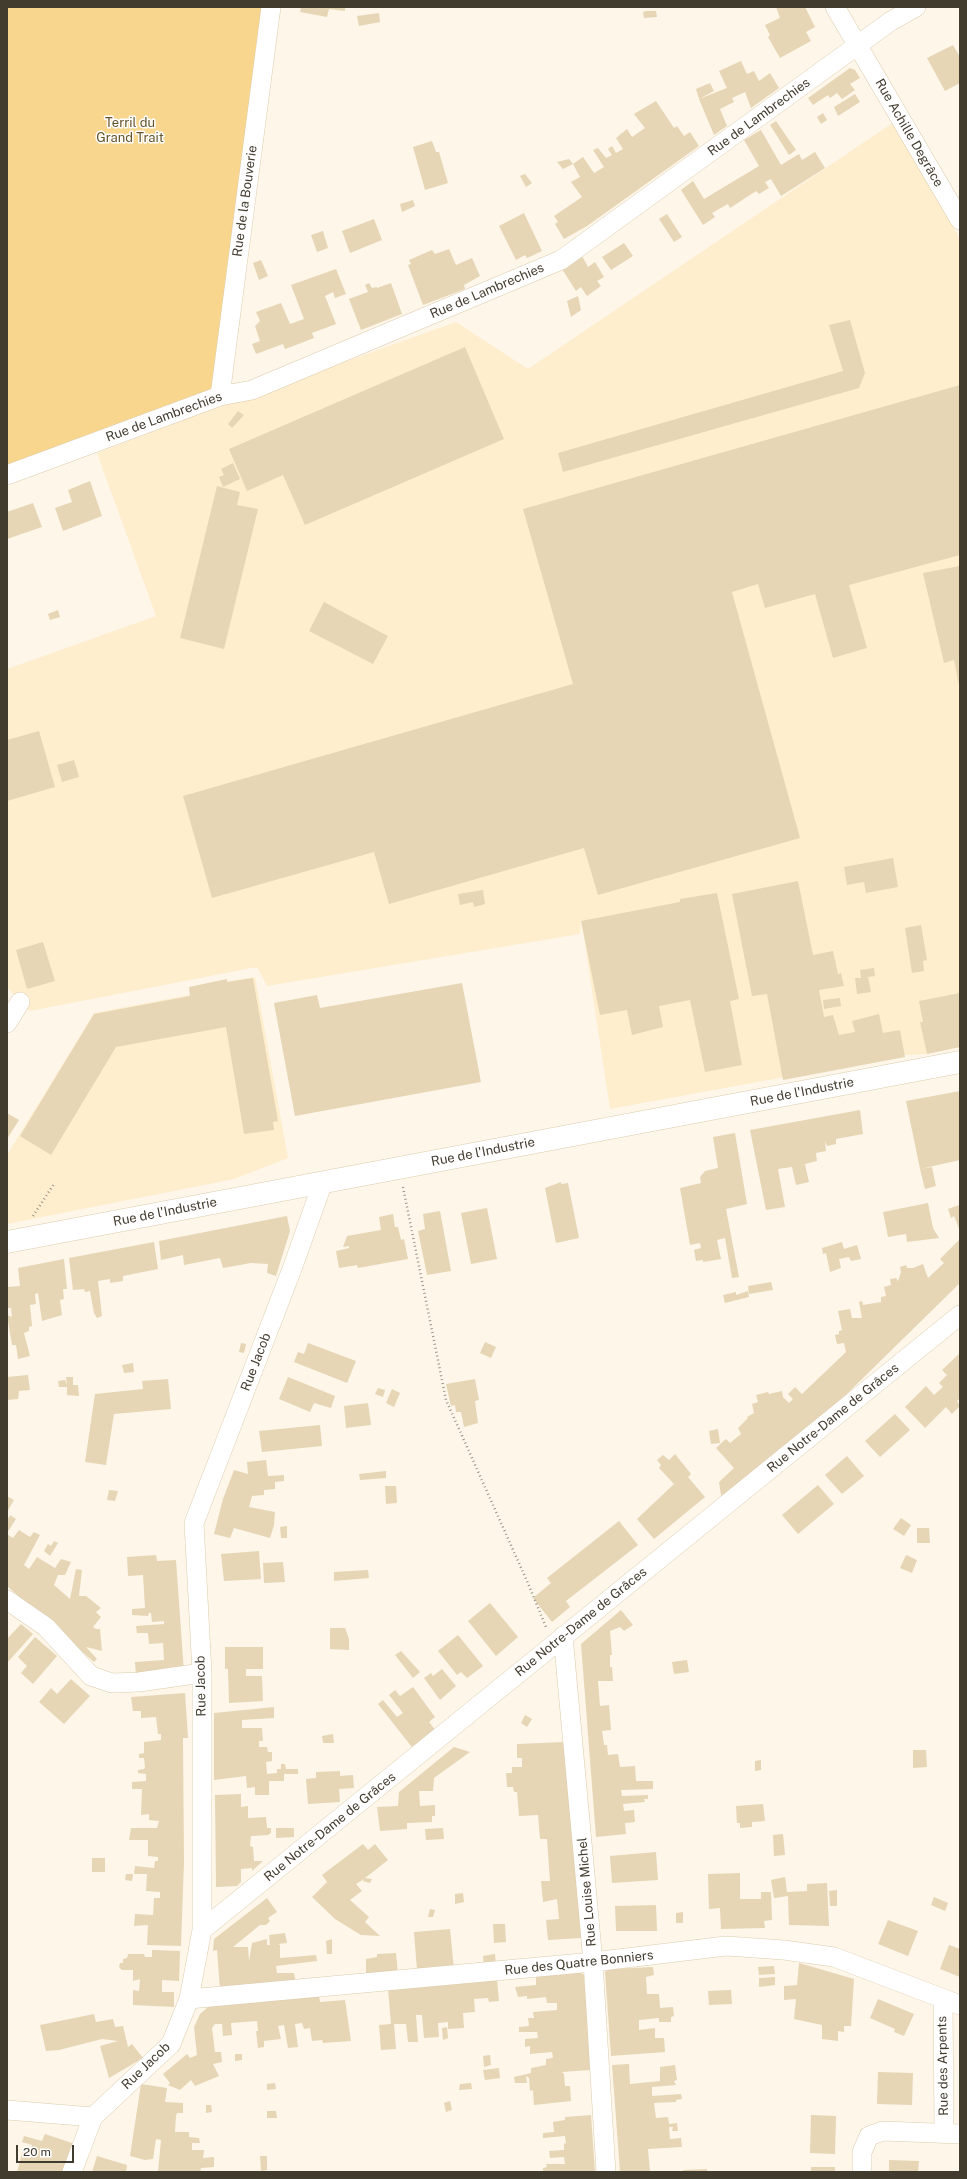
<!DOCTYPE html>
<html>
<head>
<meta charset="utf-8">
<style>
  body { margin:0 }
  #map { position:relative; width:967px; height:2179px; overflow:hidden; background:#fdf6e9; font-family:"Public Sans",sans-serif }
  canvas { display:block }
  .frame { position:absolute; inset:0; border:8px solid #423c2f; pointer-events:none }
  .scale { position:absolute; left:16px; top:2145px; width:58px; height:18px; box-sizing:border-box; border:2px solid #423c2f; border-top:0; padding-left:5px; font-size:12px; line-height:14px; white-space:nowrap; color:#423c2f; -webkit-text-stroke:3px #fff; paint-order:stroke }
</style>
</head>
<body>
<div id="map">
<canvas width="967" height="2179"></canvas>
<div class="frame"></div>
<div class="scale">20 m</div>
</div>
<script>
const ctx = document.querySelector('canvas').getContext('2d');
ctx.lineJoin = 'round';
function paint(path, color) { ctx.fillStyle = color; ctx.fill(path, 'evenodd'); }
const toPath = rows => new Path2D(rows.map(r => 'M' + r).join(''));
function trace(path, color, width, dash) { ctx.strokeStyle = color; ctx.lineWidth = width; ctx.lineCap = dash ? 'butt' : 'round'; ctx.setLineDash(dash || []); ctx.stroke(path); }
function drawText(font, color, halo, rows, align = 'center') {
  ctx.font = font + ' "Public Sans",sans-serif'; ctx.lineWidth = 3; ctx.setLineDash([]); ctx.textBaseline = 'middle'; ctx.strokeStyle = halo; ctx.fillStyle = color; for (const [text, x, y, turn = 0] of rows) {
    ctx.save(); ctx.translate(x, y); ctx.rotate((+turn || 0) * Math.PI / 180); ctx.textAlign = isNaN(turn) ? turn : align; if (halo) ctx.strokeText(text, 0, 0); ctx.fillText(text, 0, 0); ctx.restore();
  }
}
paint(toPath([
  [897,120,960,239,960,1047,927,1054,905,1055,610,1109,581,918,580,934,267,986,257,967,30,1011,20,1002,7,987,7,669,156,616,97,453,221,406,456,322,528,369],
  [255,977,288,1158,234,1179,7,1224,7,1155,94,1013,190,995,189,988]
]), '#feeece');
paint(toPath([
  [7,7,271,7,220,396,7,478]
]), '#f8d68e');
paint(toPath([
  [301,7,345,7,345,11,329,9,327,17,300,12],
  [776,7,805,7,815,27,806,32,811,41,780,58,768,37,770,35,765,25,780,18],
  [646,11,656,11,657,17,644,18,643,12],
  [379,13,380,22,359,26,357,16],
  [953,45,960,57,960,83,945,91,927,58],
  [741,61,747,74,754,71,759,81,770,73,779,88,751,108,745,92,732,98,734,102,720,109,727,126,714,135,699,99,727,88,719,71],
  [850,68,855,70,860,78,850,84,855,90,842,99,837,93,830,98,828,95,813,105,808,98],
  [710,83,714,91,699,99,696,89],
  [855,94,860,102,838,116,834,107],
  [656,101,674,128,677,126,684,136,690,132,699,146,587,226,564,239,555,224,558,222,554,216,582,197,571,182,580,177,573,164,563,169,557,162,569,159,573,164,583,157,594,173,604,167,593,150,598,148,606,158,612,155,608,149,612,146,616,153,623,149,616,138,627,129,632,137,645,128,634,114],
  [823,113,827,120,821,124,817,117],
  [776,121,796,150,789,155,770,125],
  [761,130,781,165,799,154,802,160,815,152,825,168,781,196,771,179,765,182,769,188,759,194,756,191,730,208,728,204,712,213,715,217,703,225,681,190,693,181,704,199,759,166,744,140],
  [432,141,436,152,439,152,448,183,425,190,413,147],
  [525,174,532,183,526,187,520,176],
  [413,200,415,206,402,212,400,204],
  [524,213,542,251,527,258,525,255,516,260,499,226],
  [667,214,682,237,674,242,659,219],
  [374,219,382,240,350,253,342,231],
  [323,231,328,248,317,252,311,235],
  [624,243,633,256,611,270,602,257],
  [449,249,456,265,472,258,480,276,464,285,465,289,423,305,408,265,411,264,409,260,432,250,435,254],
  [582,256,588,267,595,262,604,277,597,281,601,286,587,296,581,287,576,291,562,269],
  [261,260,268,276,259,280,253,263],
  [336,269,346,294,335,298,333,292,325,296,336,324,312,333,314,338,296,345,285,349,283,344,256,354,252,344,260,341,255,326,260,321,256,312,281,303,290,324,304,319,291,285],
  [369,283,372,288,377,287,377,288,391,283,402,314,361,330,349,299,368,292,365,285],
  [578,296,581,310,571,317,567,301],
  [850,320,865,373,859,388,563,472,558,453,843,371,829,325],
  [465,347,504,439,305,525,283,475,247,491,229,449],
  [960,385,960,555,849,585,867,648,833,658,815,594,765,608,758,584,732,592,800,838,598,895,584,848,389,904,374,852,212,898,183,796,573,684,523,509],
  [238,411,244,415,232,428,228,424],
  [233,463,240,479,223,487,219,477,224,475,221,469],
  [90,481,102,516,63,531,55,508,72,502,68,490],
  [217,486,240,492,237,505,258,509,224,649,180,638],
  [33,503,42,527,7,539,7,512],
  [960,566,960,685,959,685,954,660,944,663,923,573],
  [324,602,388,636,373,664,309,631],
  [58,610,60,617,50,620,48,614],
  [39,731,55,787,7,801,7,740],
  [74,760,79,777,62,782,57,765],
  [893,858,898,887,866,893,864,882,847,885,844,867],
  [798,881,813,955,833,951,838,974,841,973,844,986,819,990,824,1017,833,1015,839,1035,855,1032,852,1021,879,1014,883,1033,900,1030,905,1057,783,1080,767,994,752,996,732,894],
  [483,890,485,904,474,907,473,902,460,905,458,894],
  [717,893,739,999,730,1001,742,1065,705,1072,690,1000,659,1006,663,1027,632,1035,627,1010,600,1015,581,921,680,902,680,899],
  [921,925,927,960,923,961,924,971,912,973,905,928],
  [43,942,55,981,27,989,16,950],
  [874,968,875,976,868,977,871,992,857,994,855,978,861,978,860,970],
  [253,978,278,1121,273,1122,274,1130,244,1134,226,1027,116,1047,51,1155,20,1136,94,1014,190,996,189,987,227,979,227,982],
  [462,983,481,1082,295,1116,274,1003,317,995,320,1008],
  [960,993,960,1047,927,1054,920,1022,923,1022,919,1001],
  [840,998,841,1006,824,1009,823,1000],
  [960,1091,960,1160,920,1169,906,1101],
  [860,1110,863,1134,836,1139,836,1144,827,1146,825,1141,826,1151,816,1153,817,1161,805,1164,809,1182,796,1185,792,1167,778,1169,785,1207,766,1210,750,1130],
  [7,1113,19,1120,7,1139],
  [735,1133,747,1204,726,1209,739,1277,732,1278,725,1238,717,1240,721,1259,703,1262,703,1260,696,1261,694,1250,701,1248,700,1243,690,1245,680,1188,701,1183,700,1177,705,1171,718,1168,713,1137],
  [932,1167,936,1186,925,1189,920,1169],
  [561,1182,561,1184,568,1183,579,1238,556,1243,545,1188],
  [928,1203,933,1228,939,1238,907,1242,906,1234,888,1237,883,1212],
  [959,1205,960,1206,960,1231,954,1216,951,1218,948,1209],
  [487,1208,497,1259,471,1264,461,1213],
  [440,1211,451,1271,427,1275,418,1231,425,1229,423,1214],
  [393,1214,395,1227,398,1227,401,1240,404,1239,408,1259,358,1268,357,1265,339,1268,336,1251,349,1248,349,1246,343,1247,347,1236,381,1230,379,1217],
  [287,1216,290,1231,276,1276,267,1273,268,1264,251,1263,223,1268,220,1258,184,1265,183,1255,161,1260,159,1241],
  [960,1239,960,1283,811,1429,722,1502,719,1482,734,1468,716,1448,726,1439,730,1443,741,1434,738,1428,748,1418,747,1417,754,1413,752,1404,758,1402,756,1395,768,1392,769,1394,782,1391,783,1397,789,1403,793,1399,788,1394,795,1387,802,1394,846,1352,844,1343,837,1344,835,1335,839,1334,839,1331,842,1330,838,1311,850,1309,852,1318,862,1318,859,1302,862,1301,863,1305,881,1302,881,1297,886,1296,884,1287,891,1285,890,1279,896,1278,898,1281,901,1272,900,1267,906,1265,907,1268,913,1268,923,1264,928,1278,944,1263,940,1259],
  [154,1242,158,1269,123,1276,123,1281,110,1283,110,1279,98,1281,102,1316,97,1318,94,1313,90,1291,85,1292,84,1289,73,1290,69,1258],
  [842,1242,844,1249,857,1245,861,1259,851,1261,849,1257,839,1259,841,1268,830,1272,826,1253,823,1254,822,1248],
  [64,1259,67,1289,63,1289,64,1299,60,1300,62,1315,42,1321,38,1293,35,1294,36,1304,30,1305,32,1326,29,1327,29,1331,24,1333,30,1356,18,1359,16,1345,12,1345,7,1315,12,1317,11,1308,7,1308,7,1287,20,1286,18,1268],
  [771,1282,773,1290,749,1294,748,1286],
  [748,1291,749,1297,725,1303,723,1295,736,1292,736,1295],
  [485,1342,496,1347,491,1358,480,1353],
  [241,1343,246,1344,244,1353,239,1352],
  [308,1343,356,1361,347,1383,294,1362,298,1352,304,1354],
  [960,1353,960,1398,957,1401,960,1406,952,1414,946,1407,925,1428,905,1407,926,1386,934,1395,943,1387,939,1383,947,1375,942,1370],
  [133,1363,134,1372,124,1373,122,1365],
  [28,1375,30,1390,19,1391,18,1399,7,1400,7,1377],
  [66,1377,73,1377,73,1385,78,1385,79,1396,67,1395,67,1387,59,1387,58,1381,65,1380,67,1385],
  [288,1377,335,1396,331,1408,314,1403,310,1412,279,1399],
  [168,1379,171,1409,114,1414,106,1465,85,1462,95,1394,143,1389,142,1381],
  [475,1379,479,1400,475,1401,478,1423,464,1427,461,1412,456,1412,455,1405,451,1406,446,1384],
  [378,1388,385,1390,383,1397,375,1394],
  [392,1389,400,1393,394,1407,386,1403],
  [368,1403,371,1425,346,1428,344,1406],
  [895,1414,910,1430,880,1457,865,1441],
  [320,1425,322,1446,262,1452,259,1431],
  [718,1429,720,1443,711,1444,709,1431],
  [675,1454,691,1474,688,1477,705,1497,654,1539,637,1519,674,1484,659,1468,661,1465,657,1460,663,1455,669,1460],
  [847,1456,864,1476,842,1494,825,1475],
  [266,1460,268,1476,284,1475,284,1481,275,1482,275,1489,264,1490,264,1495,252,1496,249,1507,275,1512,274,1525,270,1538,234,1528,230,1538,214,1534,223,1499,234,1470,248,1474,247,1462],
  [386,1471,386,1478,360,1480,359,1474],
  [818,1485,834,1504,798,1534,782,1515],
  [385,1486,396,1486,397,1503,386,1504],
  [109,1490,118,1491,115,1501,107,1500],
  [7,1496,14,1500,7,1512],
  [10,1515,16,1519,7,1533,7,1517,9,1518],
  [901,1518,911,1525,904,1536,893,1529],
  [619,1521,638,1545,566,1601,570,1607,552,1622,533,1598,551,1583,547,1578],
  [287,1526,287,1538,281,1538,280,1527],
  [917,1528,929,1528,930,1543,917,1543],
  [19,1530,30,1537,34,1532,40,1535,24,1565,29,1569,37,1557,55,1568,61,1559,71,1562,65,1575,58,1575,54,1585,70,1599,76,1569,82,1570,79,1596,86,1596,101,1608,96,1612,101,1617,93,1627,96,1629,100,1629,102,1651,86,1647,97,1659,94,1662,7,1586,7,1534,13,1538],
  [54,1541,58,1543,50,1556,44,1551,48,1544,51,1546],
  [259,1551,261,1579,224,1581,221,1554],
  [156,1555,157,1561,176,1560,184,1673,136,1676,135,1662,164,1660,163,1643,149,1644,148,1633,137,1633,136,1626,164,1624,164,1621,152,1622,151,1613,149,1613,148,1616,132,1615,132,1609,145,1608,143,1575,128,1576,127,1557],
  [906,1555,917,1560,912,1573,900,1568],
  [283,1562,285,1582,264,1583,263,1563],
  [368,1570,369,1578,334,1581,334,1572],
  [490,1603,518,1637,496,1656,468,1621],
  [621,1610,633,1625,624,1631,620,1627,610,1631,612,1655,610,1655,610,1667,612,1667,613,1681,598,1681,600,1706,609,1705,611,1730,602,1731,604,1745,607,1745,608,1755,618,1754,620,1767,635,1766,636,1781,653,1781,653,1789,621,1790,622,1796,648,1795,648,1799,644,1799,645,1802,623,1804,624,1811,634,1810,635,1822,625,1823,626,1834,596,1837,581,1644],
  [21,1624,33,1634,7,1663,7,1639],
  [330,1628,345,1628,349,1639,349,1650,330,1649],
  [458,1635,483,1666,467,1678,461,1672,457,1675,438,1651],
  [35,1637,57,1656,33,1684,21,1673,27,1666,18,1657],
  [225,1647,263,1647,263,1669,246,1669,246,1676,262,1676,263,1701,229,1703,228,1669,225,1669],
  [401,1651,420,1672,413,1678,395,1655],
  [687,1660,689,1672,674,1674,672,1662],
  [442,1669,456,1686,440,1700,424,1678,431,1673,433,1676],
  [71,1679,90,1696,64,1724,39,1702,51,1688,57,1694],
  [413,1687,435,1717,429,1722,437,1732,415,1751,378,1704,383,1700,397,1717,403,1713,389,1695,395,1690,400,1696],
  [185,1693,188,1738,183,1738,184,1862,181,1946,147,1945,148,1925,134,1926,135,1914,153,1915,154,1898,160,1898,160,1892,146,1891,147,1874,134,1874,135,1866,154,1868,155,1861,158,1861,158,1857,148,1856,148,1840,129,1840,131,1828,157,1828,159,1821,149,1820,149,1814,141,1815,142,1789,132,1789,132,1782,146,1781,146,1774,138,1773,138,1770,144,1769,145,1767,144,1758,139,1758,139,1754,144,1753,144,1742,161,1740,161,1734,158,1734,156,1717,141,1718,141,1711,133,1711,131,1697],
  [274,1707,274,1718,242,1720,242,1728,262,1728,263,1741,259,1741,259,1747,267,1747,268,1752,272,1752,272,1761,266,1762,267,1774,277,1773,277,1769,281,1769,281,1764,285,1764,286,1769,298,1769,298,1774,284,1774,284,1781,269,1781,269,1795,255,1795,255,1787,247,1788,246,1776,214,1780,214,1713],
  [525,1715,532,1719,527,1727,521,1723],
  [333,1734,334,1743,323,1743,322,1736],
  [565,1742,581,1938,548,1940,546,1920,559,1919,557,1899,543,1902,541,1881,550,1881,547,1839,540,1839,538,1815,519,1816,517,1792,514,1792,513,1787,507,1787,506,1773,512,1773,512,1767,522,1767,522,1758,517,1758,517,1744],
  [454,1747,470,1752,434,1778,433,1791,419,1791,420,1806,435,1805,435,1816,432,1816,432,1822,407,1823,407,1829,380,1831,377,1807,398,1806,399,1792],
  [913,1750,926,1750,927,1767,913,1768],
  [761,1760,761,1770,755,1771,755,1761],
  [340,1771,340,1776,353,1775,354,1788,339,1789,340,1802,308,1804,306,1779,316,1778,316,1772],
  [241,1794,241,1807,248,1806,248,1818,266,1817,267,1828,271,1828,271,1833,268,1835,251,1836,250,1846,253,1847,254,1861,263,1861,252,1871,252,1868,241,1869,241,1882,237,1886,216,1887,215,1795],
  [763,1804,765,1821,752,1822,752,1827,740,1828,740,1823,737,1823,736,1806],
  [276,1828,294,1828,294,1837,276,1838],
  [443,1828,444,1839,426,1840,425,1829],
  [783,1834,785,1855,774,1856,773,1835],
  [363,1844,368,1850,375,1844,388,1860,365,1878,372,1879,370,1883,363,1881,364,1879,356,1884,362,1891,350,1900,369,1917,365,1922,380,1936,361,1935,335,1919,312,1897,327,1882,322,1875],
  [656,1852,658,1880,612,1883,610,1856],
  [92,1858,105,1858,105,1872,92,1872],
  [740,1873,740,1899,761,1899,761,1892,771,1892,772,1920,764,1921,765,1928,721,1929,720,1908,709,1909,708,1874],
  [126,1874,133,1874,132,1881,125,1880],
  [785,1877,787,1892,807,1891,807,1884,827,1883,829,1926,789,1925,788,1896,774,1898,771,1880],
  [837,1890,837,1906,830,1906,829,1891],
  [463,1893,464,1902,455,1904,455,1894],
  [934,1897,948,1903,945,1911,931,1905],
  [267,1898,277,1912,268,1918,270,1921,266,1925,260,1925,233,1947,248,1947,249,1961,252,1943,267,1939,267,1945,270,1945,269,1935,285,1933,287,1943,278,1944,280,1945,280,1958,316,1955,317,1961,276,1966,277,1973,294,1973,296,1984,220,1990,217,1950,213,1951,214,1939],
  [656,1905,657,1931,616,1931,615,1906],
  [430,1909,435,1910,433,1917,428,1917],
  [683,1912,683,1923,676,1923,676,1913],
  [888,1920,918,1931,908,1956,878,1944],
  [493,1924,505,1924,506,1942,494,1943],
  [450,1929,454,1970,417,1970,414,1932],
  [332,1939,332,1954,327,1954,326,1941],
  [949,1945,960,1949,960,1977,940,1969],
  [152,1950,180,1951,179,1981,162,1980,162,1992,174,1992,174,2007,133,2005,133,1990,139,1991,140,1979,133,1981,133,1970,122,1970,119,1967,120,1963,123,1963,123,1959,127,1958,128,1954,144,1954,145,1957,152,1957],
  [396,1953,398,1975,366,1977,366,1959,377,1957,377,1954],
  [495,1954,496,1966,484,1967,483,1956],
  [799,1963,854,1979,851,2026,844,2026,844,2032,838,2031,838,2041,822,2039,822,2025,794,2019,796,1999,784,2000,784,1986,797,1985],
  [774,1966,775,1974,759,1975,758,1967],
  [653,1967,654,1975,646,1977,647,1994,659,1994,660,2008,673,2007,674,2016,671,2017,671,2022,659,2022,659,2018,639,2020,639,2030,655,2028,655,2038,664,2038,665,2052,611,2056,605,1972,609,1969],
  [580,1972,584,1975,591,2070,562,2072,564,2074,565,2086,570,2086,571,2101,534,2105,533,2090,530,2091,529,2078,526,2076,527,2083,515,2083,514,2077,531,2073,531,2068,546,2065,546,2059,553,2058,552,2052,530,2054,530,2046,525,2047,525,2039,538,2038,537,2032,519,2032,519,2027,529,2026,528,2018,534,2018,533,2012,557,2010,557,2003,547,2003,546,1997,527,1999,527,1996,518,1997,515,1987,536,1985,536,1977],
  [775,1977,775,1985,759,1987,759,1978],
  [497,1980,499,2001,489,2002,488,1998,474,1999,475,2012,463,2013,464,2028,448,2029,448,2022,438,2023,439,2037,424,2038,422,2015,416,2015,418,2042,408,2042,406,2024,394,2024,396,2049,381,2050,379,2025,391,2024,388,1989],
  [731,1990,732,2004,709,2005,708,1991],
  [319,1996,320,2002,345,2000,351,2041,323,2043,322,2040,312,2041,310,2028,304,2029,302,2023,295,2024,298,2047,288,2048,284,2025,278,2026,281,2039,264,2041,264,2047,258,2048,256,2031,258,2031,257,2021,231,2023,232,2035,223,2036,222,2024,215,2024,212,2028,215,2052,221,2052,222,2062,213,2064,219,2076,195,2086,191,2080,180,2090,168,2085,170,2083,163,2074,187,2054,190,2058,197,2055,194,2027,200,2014,209,2006],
  [878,1999,914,2014,904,2036,894,2032,895,2029,870,2018],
  [94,2014,96,2022,113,2019,115,2027,123,2026,128,2047,132,2044,143,2058,109,2078,100,2046,118,2041,102,2039,59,2050,46,2051,40,2025],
  [447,2027,448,2038,443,2040,442,2028],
  [235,2054,242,2054,242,2060,235,2061],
  [490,2055,491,2065,484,2067,483,2056],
  [629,2064,630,2084,660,2081,660,2067,675,2065,677,2080,674,2081,676,2085,652,2087,652,2096,681,2094,682,2099,676,2100,676,2102,654,2103,656,2118,668,2117,669,2124,677,2123,678,2131,672,2131,673,2127,669,2127,670,2139,681,2138,682,2147,648,2149,650,2172,620,2172,612,2065],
  [499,2068,500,2078,485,2080,483,2070],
  [878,2072,913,2073,912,2105,877,2104],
  [275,2083,276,2089,267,2090,267,2084],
  [471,2083,472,2089,459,2090,460,2084],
  [141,2084,167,2088,165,2102,183,2103,183,2113,177,2113,176,2116,175,2132,189,2132,189,2137,199,2138,200,2143,192,2143,192,2150,204,2150,203,2158,214,2157,214,2167,201,2168,200,2172,158,2172,161,2140,156,2139,153,2159,145,2160,130,2156],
  [450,2101,452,2110,446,2112,444,2103],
  [206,2105,211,2105,212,2112,206,2113],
  [267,2111,276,2111,277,2118,267,2118],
  [591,2115,595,2172,543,2172,543,2168,547,2167,546,2164,565,2164,564,2157,550,2158,549,2151,564,2150,564,2143,566,2144,565,2136,543,2138,543,2133,554,2132,553,2122,565,2120,565,2117],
  [811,2115,836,2116,835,2154,810,2153],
  [45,2134,75,2144,69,2172,17,2172,23,2150,30,2151,32,2145,22,2142,24,2136,42,2141],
  [97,2156,127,2165,126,2172,92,2172],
  [260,2156,267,2156,267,2170,261,2171],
  [889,2160,919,2161,918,2172,889,2172],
  [811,2167,835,2167,835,2172,811,2172],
  [707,2169,707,2172,683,2172,683,2170]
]), '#e6d6b5');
const street = toPath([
  [835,7,960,220],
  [220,396,271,7],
  [7,475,220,396,252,390,561,260,891,21,916,7],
  [7,1023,20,1002],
  [7,1600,46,1627,91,1676,112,1683,139,1682,202,1673],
  [563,1636,593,1962,606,2172],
  [202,1930,960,1315],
  [189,1999,593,1962,726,1946,784,1950,834,1957,960,2005],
  [943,1999,944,2133],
  [7,2110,93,2117],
  [72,2172,93,2117,171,2044,189,1999,202,1930,202,1673,194,1523,292,1269,323,1182],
  [862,2172,862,2152,869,2136,883,2131,960,2134]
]);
const secondary = toPath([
  [7,1242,960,1062]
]);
trace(street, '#dcccac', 20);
trace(secondary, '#dcccac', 23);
trace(toPath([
  [403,1187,446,1400,527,1581,546,1627],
  [33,1216,54,1184]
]), '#9b9588', 2.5, [1, 3]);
trace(street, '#fff', 19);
trace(secondary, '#fff', 22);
drawText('13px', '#423c2f', '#fff', [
  ["Rue de Lambrechies",759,117,-36],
  ["Rue Achille Degrâce",909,133,60],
  ["Rue de la Bouverie",245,201,-82],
  ["Rue de Lambrechies",487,291,-23],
  ["Rue de Lambrechies",164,417,-20],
  ["Rue de l'Industrie",802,1092,-11],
  ["Rue de l'Industrie",483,1152,-11],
  ["Rue de l'Industrie",165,1212,-11],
  ["Rue Jacob",256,1362,-69],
  ["Rue Notre-Dame de Grâces",833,1418,-39],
  ["Rue Notre-Dame de Grâces",581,1622,-39],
  ["Rue Jacob",201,1686,-91],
  ["Rue Notre-Dame de Grâces",330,1827,-39],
  ["Rue Louise Michel",587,1892,-95],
  ["Rue des Quatre Bonniers",579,1963,-6],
  ["Rue Jacob",146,2066,-44],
  ["Rue des Arpents",943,2066,-91]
]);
drawText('13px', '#655229', '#fff', [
  ["Terril du",130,123],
  ["Grand Trait",130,138]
]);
</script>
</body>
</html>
